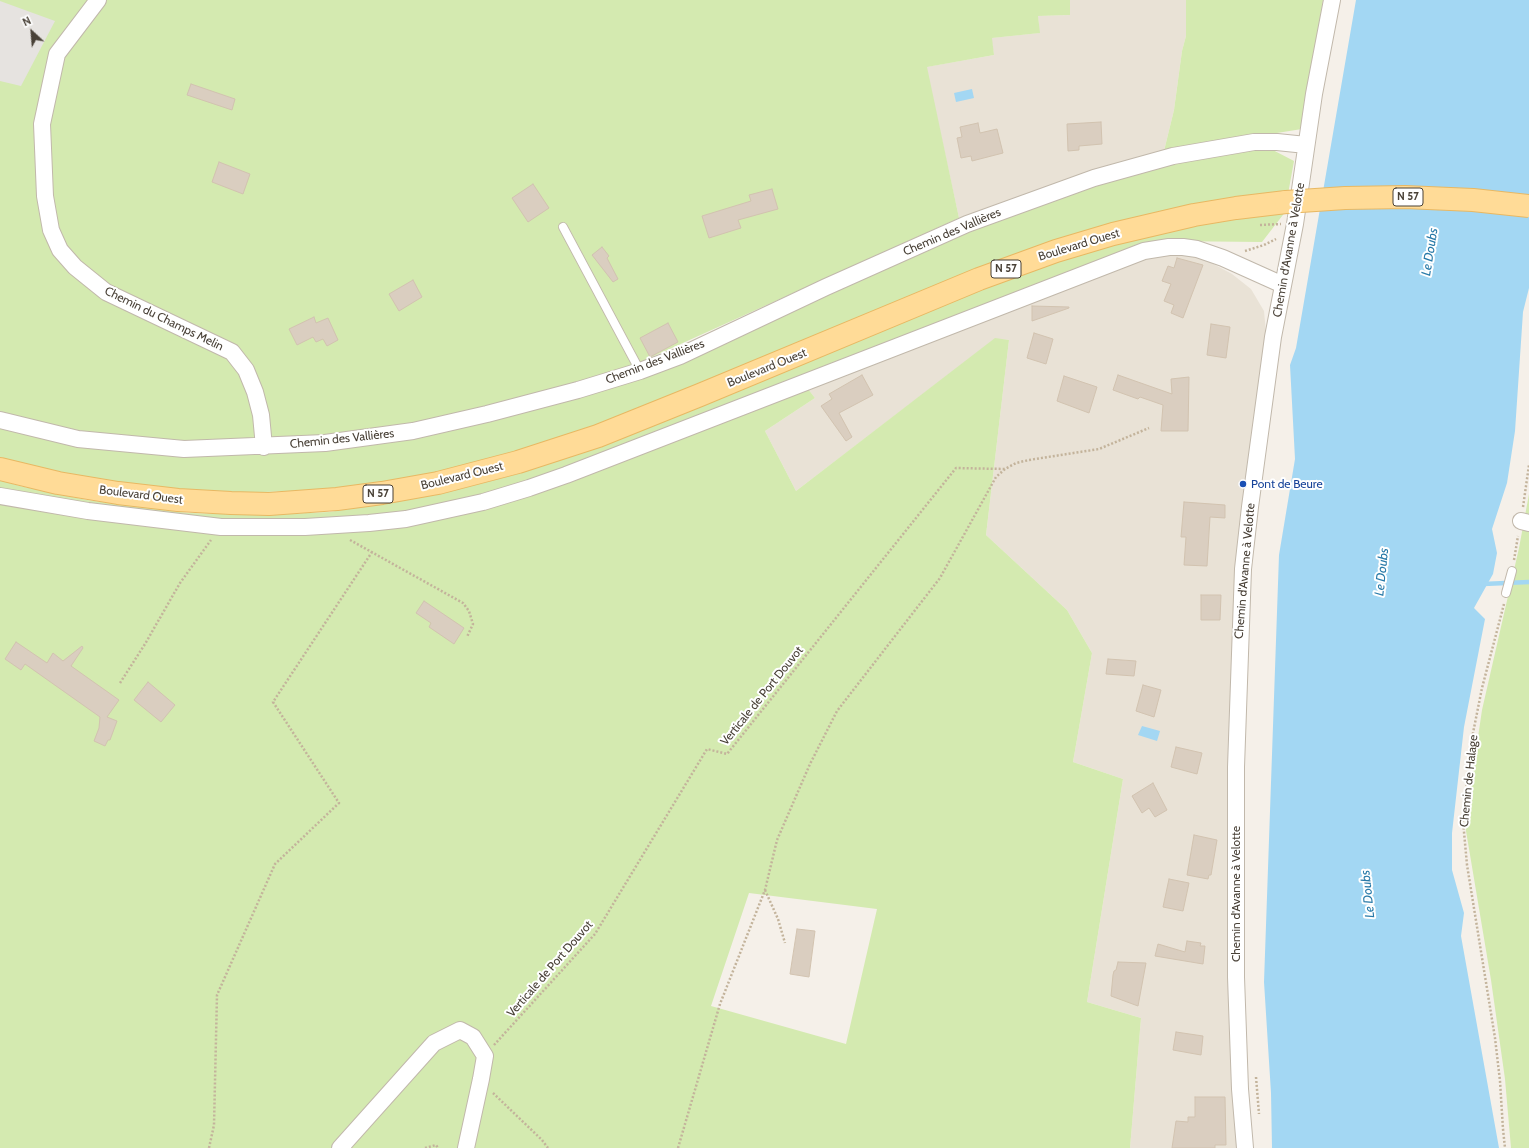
<!DOCTYPE html>
<html>
<head>
<meta charset="utf-8">
<style>
  body { margin:0 }
  #map { position:relative; width:1529px; height:1148px; overflow:hidden; background:#f5f0e9; font-family:Cabin,sans-serif }
  canvas { display:block }
  .north { position:absolute; left:12px; top:12px; width:40px; height:40px; -webkit-text-stroke:3px #fff; paint-order:stroke; rotate:334deg; font-size:11px; font-weight:700; line-height:16px; text-align:center; color:#494137 }
  .north::after { content:''; display:block; margin:auto; width:14px; height:18px; background:#494137; clip-path:polygon(50% 0,100% 100%,50% 72%,0 100%) }
</style>
</head>
<body>
<div id="map">
<canvas width="1529" height="1148"></canvas>
<div class="north">N</div>
</div>
<script>
const ctx = document.querySelector('canvas').getContext('2d');
ctx.lineJoin = 'round';
function paint(path, color) { ctx.fillStyle = color; ctx.fill(path, 'evenodd'); }
const toPath = rows => new Path2D(rows.map(r => 'M' + r).join(''));
function trace(path, color, width, dash) { ctx.strokeStyle = color; ctx.lineWidth = width; ctx.lineCap = dash ? 'butt' : 'round'; ctx.setLineDash(dash || []); ctx.stroke(path); }
function drawText(font, color, halo, rows, align = 'center') {
  ctx.font = font + ' Cabin,sans-serif'; ctx.lineWidth = 4; ctx.setLineDash([]); ctx.textBaseline = 'middle'; ctx.strokeStyle = halo; ctx.fillStyle = color; for (const [text, x, y, turn = 0] of rows) {
    ctx.save(); ctx.translate(x, y); ctx.rotate((+turn || 0) * Math.PI / 180); ctx.textAlign = isNaN(turn) ? turn : align; if (halo) ctx.strokeText(text, 0, 0); ctx.fillText(text, 0, 0); ctx.restore();
  }
}
paint(toPath([
  [1070,0,1186,0,1186,36,1182,51,1174,110,1164,151,959,218,926,67,994,55,991,38,1039,33,1038,16,1070,15],
  [1155,254,1195,254,1232,274,1251,289,1264,311,1266,333,1244,498,1240,1148,1130,1148,1141,1018,1087,1002,1123,779,1073,762,1092,653,1067,610,986,535,1009,340,995,339,796,491,765,431,815,398,808,389]
]), '#e9e2d6');
paint(toPath([
  [0,0,1070,0,1070,15,1038,16,1040,33,992,38,994,55,927,67,959,218,632,366,492,406,433,420,345,435,225,443,103,435,22,419,0,413],
  [1186,0,1323,0,1302,129,1164,151,1174,110,1182,51,1186,36],
  [1269,148,1294,161,1288,194,999,261,602,423,517,452,430,475,330,490,231,493,148,487,37,468,0,457,0,427,159,454,263,454,370,444,644,377,965,232,1114,177,1225,152],
  [1286,211,1262,242,1163,241,518,486,409,513,303,522,195,520,0,489,0,480,20,486,87,500,188,513,260,515,329,512,436,495,517,474,612,442,998,282,1076,254,1185,225],
  [995,338,1009,340,986,535,1067,610,1092,653,1073,762,1123,779,1087,1002,1141,1018,1130,1148,0,1148,0,500,124,522,441,519,808,389,815,398,765,431,796,491],
  [749,893,877,909,846,1044,711,1006],
  [1529,494,1529,1148,1511,1148,1505,1079,1491,980,1465,825,1482,710,1519,548]
]), '#d4eab0');
paint(toPath([
  [0,1,55,21,21,86,0,81]
]), '#e6e3e0');
paint(toPath([
  [1356,0,1529,0,1529,288,1523,312,1515,431,1507,483,1492,529,1497,553,1493,574,1474,608,1485,619,1464,727,1452,833,1452,870,1464,913,1461,936,1499,1148,1272,1148,1271,1093,1264,982,1279,555,1295,459,1290,365,1296,348],
  [972,89,974,98,956,102,954,93],
  [1142,726,1160,731,1157,741,1138,735]
]), '#a3d7f3');
trace(toPath([
  [1483,584,1529,582]
]), '#a3d7f3', 4.5);
const building = toPath([
  [191,84,235,99,232,110,187,95,191,84],
  [1101,122,1102,144,1079,146,1079,150,1068,151,1067,124,1101,122],
  [978,123,980,133,997,129,1003,153,972,161,971,156,961,158,957,138,962,137,960,127,978,123],
  [219,162,250,174,243,194,212,182,219,162],
  [533,184,549,208,528,222,512,198,533,184],
  [772,189,778,209,738,220,741,228,709,238,702,216,751,201,749,195,772,189],
  [602,247,609,256,607,258,618,279,613,282,592,255,602,247],
  [1177,258,1203,265,1183,318,1171,313,1174,305,1164,301,1171,284,1162,281,1168,266,1174,268,1177,258],
  [413,280,422,297,399,311,389,294,413,280],
  [1032,306,1069,307,1069,308,1032,321,1032,306],
  [314,317,316,323,328,318,338,340,327,346,323,339,316,342,313,337,297,345,289,329,314,317],
  [668,323,678,342,650,357,640,338,668,323],
  [1211,324,1230,327,1226,358,1207,355,1211,324],
  [1034,333,1053,339,1046,364,1027,358,1034,333],
  [862,375,873,395,839,413,852,437,846,441,821,406,832,399,829,394,862,375],
  [1118,375,1172,394,1171,379,1189,377,1188,431,1161,431,1163,405,1140,397,1138,399,1113,390,1118,375],
  [1064,376,1097,387,1089,413,1057,401,1064,376],
  [1184,502,1225,505,1225,518,1210,517,1207,566,1184,565,1186,537,1181,537,1184,502],
  [1201,595,1221,595,1220,620,1201,620,1201,595],
  [424,601,464,628,454,644,429,627,431,623,416,613,424,601],
  [16,642,47,663,53,653,63,661,82,646,83,648,71,666,119,700,107,717,117,721,110,740,108,740,105,746,94,741,99,728,100,717,25,664,21,670,5,659,16,642],
  [1108,659,1136,661,1134,676,1106,674,1108,659],
  [148,682,175,705,161,722,134,700,148,682],
  [1143,685,1161,690,1154,717,1136,711,1143,685],
  [1176,747,1202,753,1197,774,1171,767,1176,747],
  [1153,783,1167,810,1155,817,1149,808,1142,813,1132,796,1153,783],
  [1194,835,1217,840,1211,875,1209,875,1208,879,1187,875,1194,835],
  [1169,879,1189,883,1183,911,1163,907,1169,879],
  [797,929,815,931,809,977,790,974,797,929],
  [1187,941,1201,943,1200,946,1205,946,1203,964,1155,956,1158,944,1185,952,1187,941],
  [1118,962,1146,963,1138,1006,1111,996,1113,975,1114,971,1116,970,1118,962],
  [1176,1032,1203,1036,1201,1055,1173,1050,1176,1032],
  [1195,1097,1225,1097,1226,1145,1215,1145,1215,1148,1172,1148,1176,1121,1188,1122,1188,1117,1195,1117,1195,1097]
]);
paint(building, '#dacec0');
trace(building, '#d2c3b0', 1);
const lane = toPath([
  [563,227,640,371],
  [1506,593,1512,571]
]);
const street = toPath([
  [98,0,57,54,42,124,45,196,51,230,60,250,75,267,106,292,232,352,246,370,255,392,261,415,264,447],
  [0,420,78,439,184,449,325,443,413,431,487,414,578,390,640,371,680,356,826,287,967,224,1094,178,1173,156,1254,142,1277,142,1306,145],
  [0,496,88,511,221,527,305,527,369,523,406,519,483,502,529,488,566,475,1144,251,1169,247,1183,247,1197,249,1223,258,1283,285],
  [1521,521,1529,523],
  [340,1148,434,1043,460,1030,473,1037,485,1056,481,1079,466,1148],
  [1245,1148,1240,1089,1236,977,1236,767,1243,569,1250,507,1273,337,1295,224,1314,94,1332,0]
]);
const primary = toPath([
  [0,469,58,483,118,493,178,500,231,503,269,504,337,499,382,493,438,483,518,462,598,436,700,395,979,279,1056,251,1113,234,1194,215,1236,208,1286,202]
]);
trace(lane, '#c1b8ab', 10);
trace(street, '#c1b8ab', 18);
trace(primary, '#e8b863', 24);
trace(toPath([
  [1260,225,1281,224],
  [1245,251,1264,245,1276,239],
  [1523,507,1529,465],
  [350,540,463,603,469,611,473,624,467,637],
  [1514,560,1518,536],
  [1504,604,1482,688,1470,748,1463,821,1467,865,1495,1038,1500,1081,1503,1129,1505,1148],
  [120,683,145,644,180,583,211,540],
  [765,890,778,919,785,943],
  [494,1045,595,934,707,749,727,754,956,468,1005,469],
  [1256,1077,1259,1114],
  [493,1093,542,1140,548,1148],
  [209,1148,214,1125,217,995,275,864,339,803,273,702,372,552],
  [425,1148,436,1145,438,1148],
  [678,1148,720,1004,765,890,777,840,810,764,837,711,940,578,996,477,1005,469,1016,463,1029,460,1099,449,1149,428]
]), '#c3b39b', 2.5, [2, 2]);
trace(lane, '#fff', 8);
trace(street, '#fff', 16);
trace(primary, '#ffdb97', 22);
const primaryBridge = toPath([
  [1286,202,1345,198,1405,197,1473,200,1529,206]
]);
trace(primaryBridge, '#e8b863', 24, []);
trace(primaryBridge, '#ffdb97', 22);
for (const [x, y, r, color] of [
  [1243,484,4,"#1a4fb4"]
]) { const dot = new Path2D(); dot.arc(x, y, r, 0, 2 * Math.PI); ctx.fillStyle = color; ctx.fill(dot); trace(dot, '#fff', 1.5); }
for (const [x, y, w] of [
  [1408,197,30],
  [1006,269,30],
  [378,494,30]
]) { const box = new Path2D(); box.roundRect(x - w / 2, y - 9, w, 18, 3); ctx.fillStyle = '#fff'; ctx.fill(box); trace(box, '#494137', 1); }
drawText('bold 11px', '#494137', null, [
  ["N 57",1408,197],
  ["N 57",1006,269],
  ["N 57",378,494]
]);
drawText('12px', '#494137', '#fff', [
  ["Chemin des Vallières",952,232,-23],
  ["Boulevard Ouest",1079,245,-17],
  ["Chemin d'Avanne à Velotte",1289,250,-80],
  ["Chemin du Champs Melin",164,319,26],
  ["Chemin des Vallières",655,362,-21],
  ["Boulevard Ouest",767,368,-22],
  ["Chemin des Vallières",342,439,-6],
  ["Boulevard Ouest",462,476,-14],
  ["Boulevard Ouest",141,495,7],
  ["Chemin d'Avanne à Velotte",1245,571,-85],
  ["Verticale de Port Douvot",762,696,-51],
  ["Chemin de Halage",1469,781,-84],
  ["Chemin d'Avanne à Velotte",1236,894,-90],
  ["Verticale de Port Douvot",550,969,-49]
]);
drawText('12px', '#164399', '#fff', [
  ["Pont de Beure",1251,484]
], 'left');
drawText('italic 13px', '#287aa8', '#fff', [
  ["Le Doubs",1430,252,-81],
  ["Le Doubs",1382,572,-84],
  ["Le Doubs",1368,894,-96]
]);
</script>
</body>
</html>
